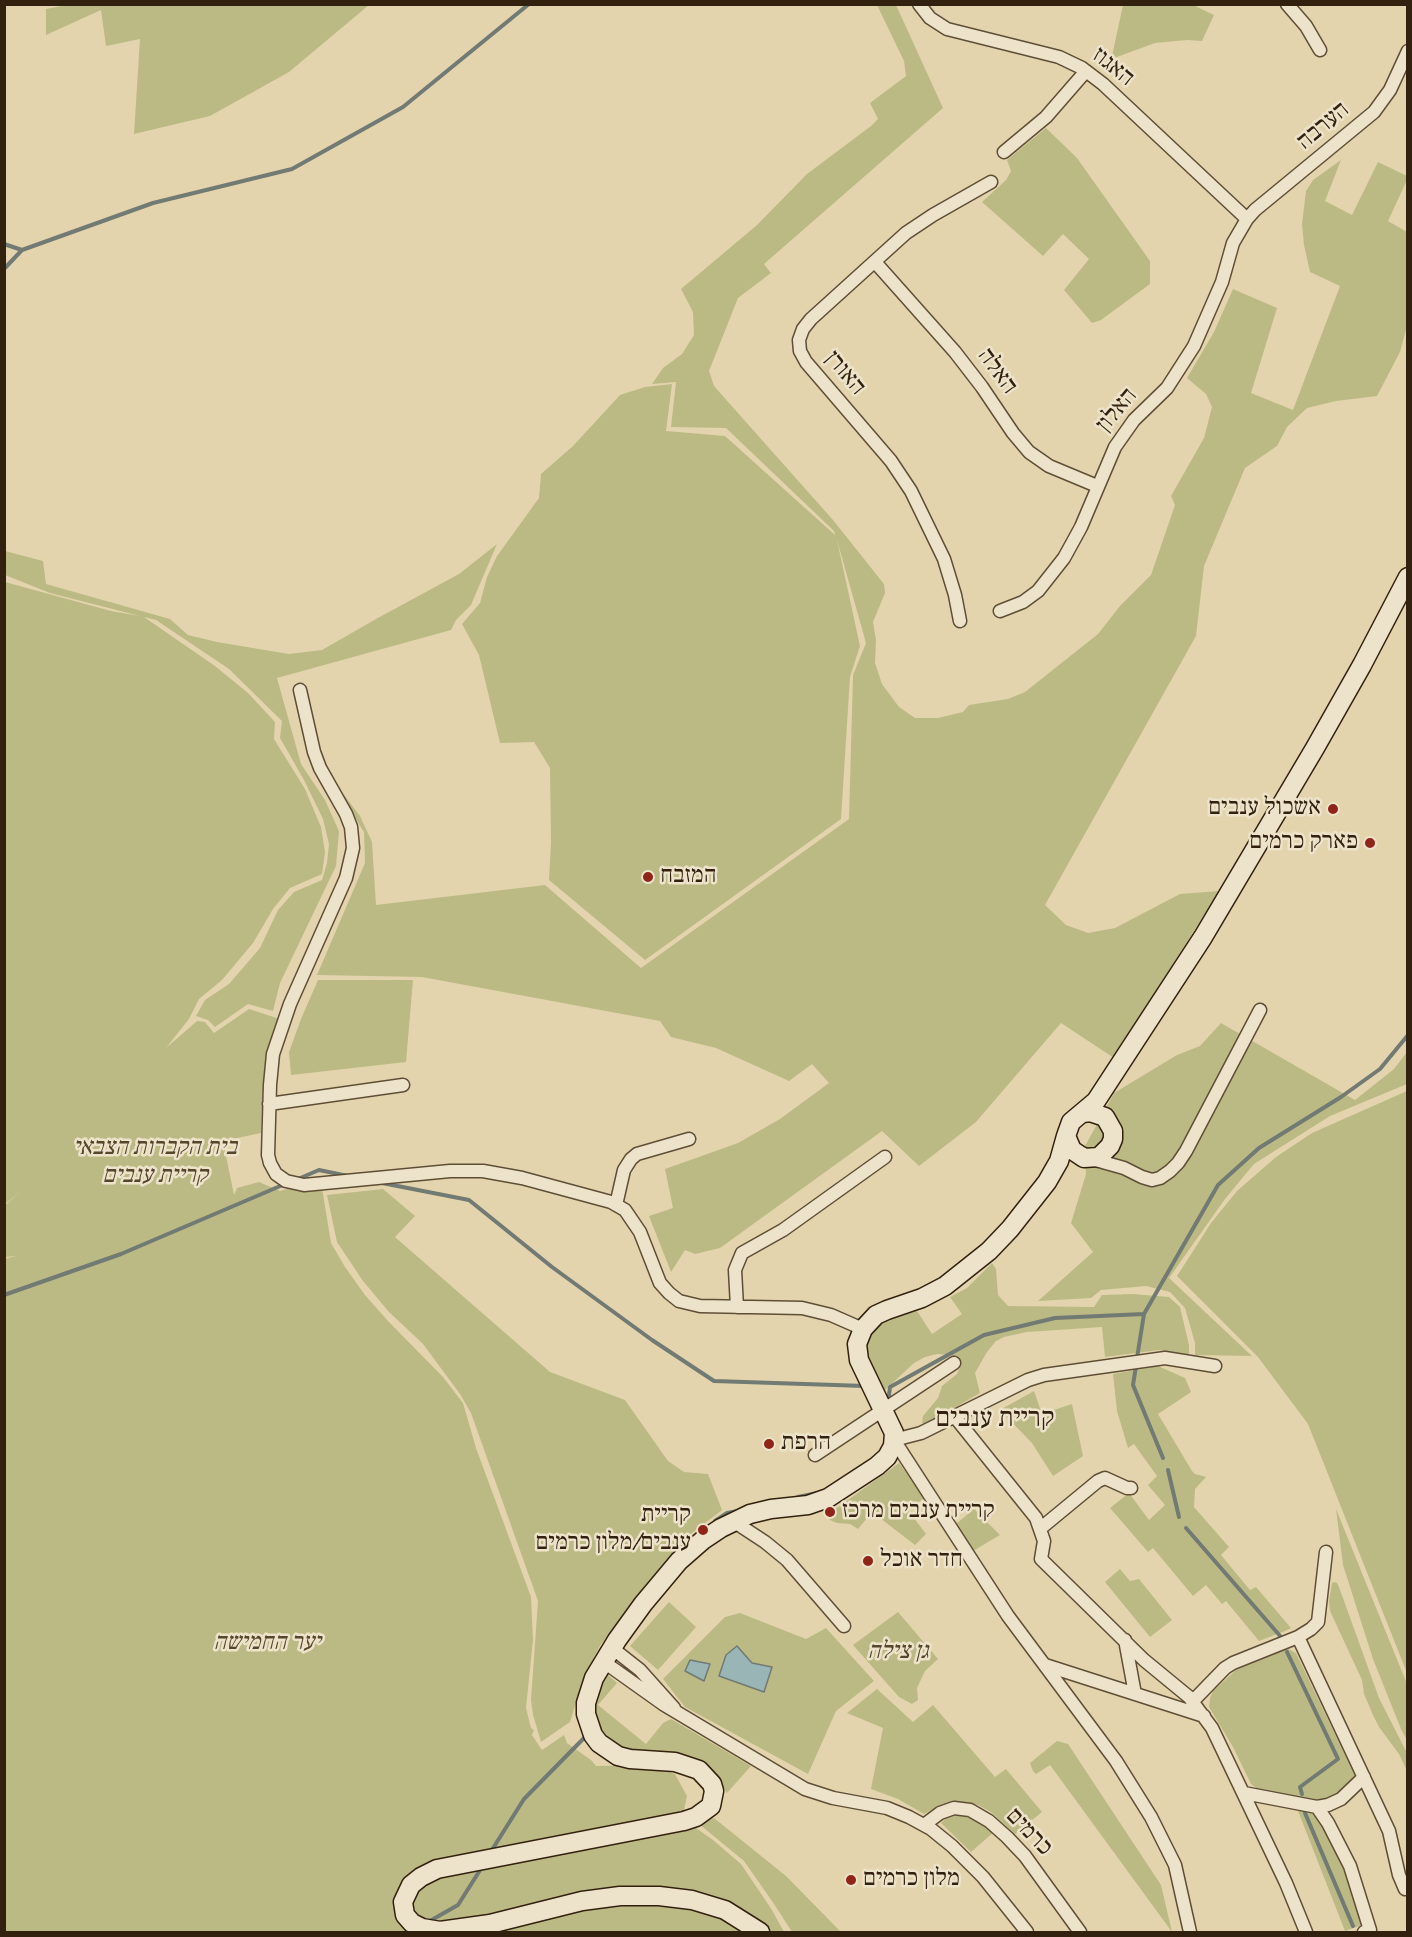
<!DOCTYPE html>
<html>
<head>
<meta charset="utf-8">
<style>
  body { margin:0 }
  #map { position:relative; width:1412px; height:1937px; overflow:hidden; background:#e3d4ad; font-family:"IM FELL English",serif }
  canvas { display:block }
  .frame { position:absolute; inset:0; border:6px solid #33210f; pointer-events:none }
</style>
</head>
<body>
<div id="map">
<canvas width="1412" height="1937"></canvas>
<div class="frame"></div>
</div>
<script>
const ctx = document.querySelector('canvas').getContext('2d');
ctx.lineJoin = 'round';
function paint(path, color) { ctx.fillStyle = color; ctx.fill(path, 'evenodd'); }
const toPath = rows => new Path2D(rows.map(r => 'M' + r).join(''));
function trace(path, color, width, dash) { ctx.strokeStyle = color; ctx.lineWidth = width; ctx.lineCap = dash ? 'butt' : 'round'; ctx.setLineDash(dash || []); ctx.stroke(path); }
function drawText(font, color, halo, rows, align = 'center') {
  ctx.font = font + ' "IM FELL English","Frank Ruhl Libre",serif'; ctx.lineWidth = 5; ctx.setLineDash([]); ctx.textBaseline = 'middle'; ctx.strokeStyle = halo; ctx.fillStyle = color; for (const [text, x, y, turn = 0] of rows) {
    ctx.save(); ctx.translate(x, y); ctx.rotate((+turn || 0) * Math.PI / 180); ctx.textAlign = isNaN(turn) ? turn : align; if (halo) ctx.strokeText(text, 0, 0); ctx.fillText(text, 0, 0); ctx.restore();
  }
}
paint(toPath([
  [67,5,67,4,369,5,289,72,210,116,134,134,140,39,106,46,101,10,46,35,46,9],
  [877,5,896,5,943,108,764,264,771,273,738,298,709,371,714,386,833,520,884,584,885,593,873,622,876,640,875,663,882,684,899,707,915,718,938,718,963,712,969,705,1008,699,1025,692,1098,634,1120,606,1151,575,1175,505,1171,496,1204,438,1212,407,1206,394,1187,378,1214,332,1233,289,1277,308,1251,393,1293,410,1340,286,1310,272,1304,245,1302,224,1306,191,1313,180,1341,160,1325,201,1352,215,1378,162,1407,176,1407,180,1388,221,1407,232,1407,326,1400,352,1377,396,1336,401,1307,408,1287,427,1277,446,1245,468,1204,566,1196,636,1045,905,1066,925,1088,933,1115,928,1180,894,1219,891,1114,1058,1061,1023,976,1122,919,1166,882,1131,720,1248,695,1254,685,1250,671,1272,649,1216,673,1208,665,1169,738,1143,780,1119,829,1083,812,1064,789,1081,716,1048,671,1037,660,1021,422,977,317,975,365,863,364,832,329,775,360,816,372,842,376,905,545,885,641,968,849,819,853,675,866,643,837,540,860,646,850,677,841,819,645,960,549,880,551,843,550,768,534,742,500,743,479,655,462,624,480,603,487,577,497,556,539,498,541,474,573,446,620,395,645,387,672,384,666,431,725,436,835,535,834,531,726,428,671,427,676,382,652,384,663,368,682,354,694,335,693,312,681,289,757,225,807,174,871,126,878,119,870,103,906,76,904,61],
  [1123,5,1193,5,1214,15,1202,41,1187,40,1155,43,1117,57,1112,56],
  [1046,128,1077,158,1150,261,1150,284,1101,320,1092,323,1064,290,1089,259,1063,234,1043,256,982,202,1006,180,1011,171,1007,160],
  [497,544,471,605,456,620,451,630,277,678,301,764,325,800,339,831,336,866,280,983,273,1011,248,1004,215,1027,208,1020,196,1016,205,1000,229,984,260,948,278,910,294,892,322,880,327,863,329,844,323,819,304,780,280,738,282,721,229,669,156,620,144,617,215,666,248,693,275,722,274,739,305,789,321,827,325,852,322,874,290,888,273,909,253,943,222,980,199,999,189,1019,166,1048,197,1021,205,1022,214,1033,249,1009,280,1019,263,1081,261,1133,223,1141,234,1195,237,1188,259,1182,280,1191,294,1187,322,1188,331,1243,345,1267,365,1295,388,1321,443,1377,463,1403,476,1448,531,1597,533,1640,526,1708,531,1728,534,1730,532,1735,542,1750,564,1735,567,1743,591,1760,596,1766,652,1765,675,1774,687,1796,683,1815,689,1823,713,1840,741,1864,772,1910,784,1932,5,1932,4,1259,16,1256,5,1257,4,1206,20,1192,5,1204,5,582,111,611,140,616,50,593,5,575,5,551,43,561,46,584,170,619,188,635,217,642,289,654,322,650,376,619,459,574],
  [318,980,413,980,406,1062,291,1075,289,1052,301,1019],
  [1221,1023,1355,1100,1394,1069,1407,1052,1407,1084,1330,1116,1254,1164,1225,1199,1169,1278,1252,1356,1195,1355,1195,1343,1185,1308,1170,1292,1146,1286,1101,1290,1091,1298,1038,1301,1093,1252,1071,1223,1086,1174,1084,1148,1114,1093,1177,1055,1200,1046],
  [1407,1091,1407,1673,1308,1424,1258,1357,1177,1276,1211,1223,1237,1191,1276,1157,1312,1133],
  [383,1189,415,1216,395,1237,550,1372,625,1400,668,1461,684,1472,708,1474,722,1510,683,1540,601,1644,584,1676,570,1722,541,1742,533,1715,531,1700,538,1601,471,1413,460,1394,423,1344,389,1312,363,1281,337,1242,327,1195],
  [992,1263,996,1269,998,1295,1008,1306,1094,1307,1102,1295,1133,1294,1169,1297,1180,1307,1189,1345,1189,1355,1159,1350,1105,1357,1102,1327,1027,1332,1004,1337,996,1341,987,1352,975,1373,980,1393,925,1425,922,1423,923,1416,938,1398,942,1386,957,1374,961,1365,951,1355,937,1354,925,1357,914,1363,885,1390,872,1375,865,1354,866,1337,872,1328,886,1321,917,1311,932,1334,962,1314,950,1297,967,1288],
  [1158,1366,1185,1378,1191,1392,1158,1414,1192,1471,1195,1474,1206,1477,1195,1489,1194,1507,1229,1547,1221,1555,1250,1590,1256,1587,1291,1628,1285,1631,1259,1641,1226,1601,1222,1604,1206,1585,1193,1596,1153,1548,1148,1552,1110,1508,1129,1493,1149,1520,1165,1505,1148,1485,1157,1476,1134,1444,1128,1448,1117,1411,1113,1374],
  [1034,1391,1042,1414,1072,1404,1083,1456,1053,1476,1032,1443,1000,1410],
  [899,1463,924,1498,908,1510,926,1534,915,1545,872,1512,858,1529,850,1524,837,1523,830,1520,830,1513],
  [974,1509,1000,1535,973,1551,956,1524],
  [1336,1509,1407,1684,1407,1740,1401,1729,1373,1659,1343,1565],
  [1120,1569,1130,1581,1139,1579,1172,1620,1150,1637,1105,1582],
  [1334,1582,1337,1583,1339,1587,1379,1698,1407,1753,1407,1771,1399,1754,1379,1727,1373,1715,1364,1694,1362,1680,1330,1611,1329,1601,1332,1583],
  [669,1602,696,1627,658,1670,630,1646],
  [898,1612,938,1659,925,1671,917,1688,918,1700,912,1704,899,1697,853,1645],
  [740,1613,806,1639,826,1628,874,1681,836,1711,808,1774,685,1707,663,1679,725,1617],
  [1287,1648,1296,1653,1356,1778,1337,1797,1317,1802,1259,1790,1251,1784,1233,1747,1209,1707,1210,1698,1213,1691,1236,1670],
  [606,1673,617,1683,598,1705,646,1744,663,1723,671,1719,751,1766,727,1793,707,1765,693,1757,620,1748,611,1741,600,1728,595,1711,596,1700],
  [877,1689,913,1722,933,1705,995,1777,1006,1769,1042,1812,1015,1834,991,1812,978,1805,957,1802,939,1806,924,1814,898,1799,871,1789,883,1728,847,1713],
  [1057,1741,1068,1744,1161,1885,1172,1932,1050,1765,1036,1774,1033,1771,1030,1763],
  [1298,1811,1314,1811,1339,1853,1362,1925,1345,1931],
  [956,1814,977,1820,994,1832,971,1852,941,1823,948,1816],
  [714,1818,786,1876,841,1932,792,1932,774,1904,744,1861,699,1824]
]), '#bcba84');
const water = toPath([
  [737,1646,752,1663,772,1667,764,1692,719,1676,726,1655,737,1646],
  [690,1660,710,1664,704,1681,685,1671,690,1660]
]);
paint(water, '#9ab5b5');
trace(water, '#717a73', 1.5);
trace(toPath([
  [4,244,22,250,153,203,292,169,403,107,529,4],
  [4,269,22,250],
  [298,1179,319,1170,348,1176],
  [382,1183,469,1200,552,1267,652,1340,714,1381,865,1386],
  [4,1295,121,1254,285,1184],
  [1137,1358,1144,1314,1218,1185,1259,1148,1341,1097,1380,1069,1408,1035],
  [1136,1366,1133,1385,1163,1458],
  [888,1403,890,1387,984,1335,1055,1318,1144,1314],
  [1168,1470,1179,1517],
  [798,1497,817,1493],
  [715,1521,727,1513,738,1511],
  [1186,1528,1281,1637],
  [1287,1652,1338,1759,1300,1787,1302,1794],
  [1305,1813,1353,1926],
  [490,1853,524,1799,585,1737,584,1733],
  [428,1922,458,1905,482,1867]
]), '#717a73', 4);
const minor = toPath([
  [919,4,930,18,947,29,1059,57,1082,68,1103,84,1247,219],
  [1287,4,1306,26,1320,50],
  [1004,152,1046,117,1086,71],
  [875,262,955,352,982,387,1013,433,1029,452,1049,466,1097,486],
  [1000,611,1023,602,1038,591,1064,558,1081,527,1115,447,1134,420,1167,388,1194,346,1222,282,1233,243,1247,219,1255,210,1374,112,1390,90,1408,51],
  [960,621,955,595,944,559,911,491,891,461,806,362,800,351,799,340,803,329,811,319,906,233,933,215,991,182],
  [300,690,314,752,320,768,346,814,351,827,353,848,346,878,290,1004,273,1054,270,1085,268,1155,270,1163,276,1174,286,1181,304,1185,450,1171,483,1171,522,1178,611,1202,625,1210,640,1232,660,1283,669,1293,679,1301,700,1306,802,1308,831,1315,863,1329],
  [269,1104,403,1085],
  [1092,1159,1124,1168,1142,1177,1152,1180,1160,1178,1170,1171,1178,1163,1186,1151,1260,1010],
  [616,1205,624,1170,631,1159,637,1154,689,1139],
  [737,1307,735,1270,742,1253,783,1230,885,1157],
  [955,1417,1036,1518,1044,1541,1041,1559,1144,1660,1189,1697,1212,1728,1286,1883,1306,1932],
  [815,1455,954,1363],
  [733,1521,765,1542,787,1560,844,1626],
  [1041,1528,1098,1481,1105,1478,1127,1488,1131,1488],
  [1298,1637,1389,1831,1399,1875,1405,1889],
  [1125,1640,1135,1694],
  [612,1648,640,1670,674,1708],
  [604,1662,663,1704,805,1789,833,1798,887,1808,909,1817,931,1829,952,1846,983,1877,1027,1932],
  [1045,1665,1204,1716],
  [1192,1702,1225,1668,1233,1663,1298,1637,1311,1629,1318,1622,1326,1552],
  [1244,1793,1317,1807,1328,1805,1341,1799,1364,1777],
  [1317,1807,1328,1823,1350,1866,1370,1930,1364,1932],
  [924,1825,940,1813,954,1808,970,1810,989,1821,1007,1837,1025,1856,1080,1932],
  [1190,1932,1175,1865,1151,1817,1116,1761,1008,1616,894,1440,921,1433,1028,1380,1044,1375,1165,1358,1215,1366]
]);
const secondary = toPath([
  [1083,1113,1090,1112,1105,1117,1113,1131,1113,1139,1110,1146,1099,1157,1084,1158,1072,1150,1066,1136,1071,1122,1096,1101,1203,937,1315,748,1362,665,1408,577],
  [760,1932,725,1910,692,1900,659,1896,620,1896,582,1901,490,1924,440,1931,422,1928,412,1923,405,1915,403,1902,411,1885,421,1877,437,1869,684,1821,696,1817,711,1806,714,1791,712,1784,699,1770,675,1762,630,1759,618,1756,599,1743,593,1735,586,1714,586,1703,594,1678,617,1640,643,1604,679,1561,703,1540,721,1528,750,1514,771,1509,808,1505,828,1498,877,1466,887,1457,893,1446,894,1433,859,1360,857,1344,863,1329,876,1315,887,1310,922,1298,945,1286,989,1251,1010,1229,1047,1182,1059,1161,1066,1136]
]);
trace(minor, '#5f4e36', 15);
trace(secondary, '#33210f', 21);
trace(minor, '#ede3ca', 12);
trace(secondary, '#ede3ca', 18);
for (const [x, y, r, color] of [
  [1333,809,6,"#8f2418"],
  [1370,843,6,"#8f2418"],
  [648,877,6,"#8f2418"],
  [769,1444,6,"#8f2418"],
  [830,1512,6,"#8f2418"],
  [703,1530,6,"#8f2418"],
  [868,1561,6,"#8f2418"],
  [851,1880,6,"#8f2418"]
]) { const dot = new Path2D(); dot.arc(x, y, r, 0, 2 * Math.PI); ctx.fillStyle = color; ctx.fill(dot); trace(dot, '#ede3ca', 2); }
drawText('24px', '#33210f', '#ede3ca', [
  ["האגוז",1112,68,39],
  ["הערבה",1324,127,-40],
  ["האלה",996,372,54],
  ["האורן",844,374,50],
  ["האלון",1118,411,-50],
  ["כרמים",1028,1833,46]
]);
drawText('24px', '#33210f', '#ede3ca', [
  ["אשכול ענבים",1321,809,"right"],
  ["פארק כרמים",1358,843,"right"],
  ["המזבח",660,877],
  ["הרפת",781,1444],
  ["קריית ענבים מרכז",842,1512],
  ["קריית",691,1516,"right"],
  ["ענבים/מלון כרמים",691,1544,"right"],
  ["חדר אוכל",880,1561],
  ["מלון כרמים",863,1880]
], 'left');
drawText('italic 24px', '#55472c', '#ede3ca', [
  ["בית הקברות הצבאי",155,1149],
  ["קריית ענבים",155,1177],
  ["יער החמישה",267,1644],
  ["גן צילה",898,1653]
]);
drawText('27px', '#33210f', '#ede3ca', [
  ["קריית ענבים",995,1420]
]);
</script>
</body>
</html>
